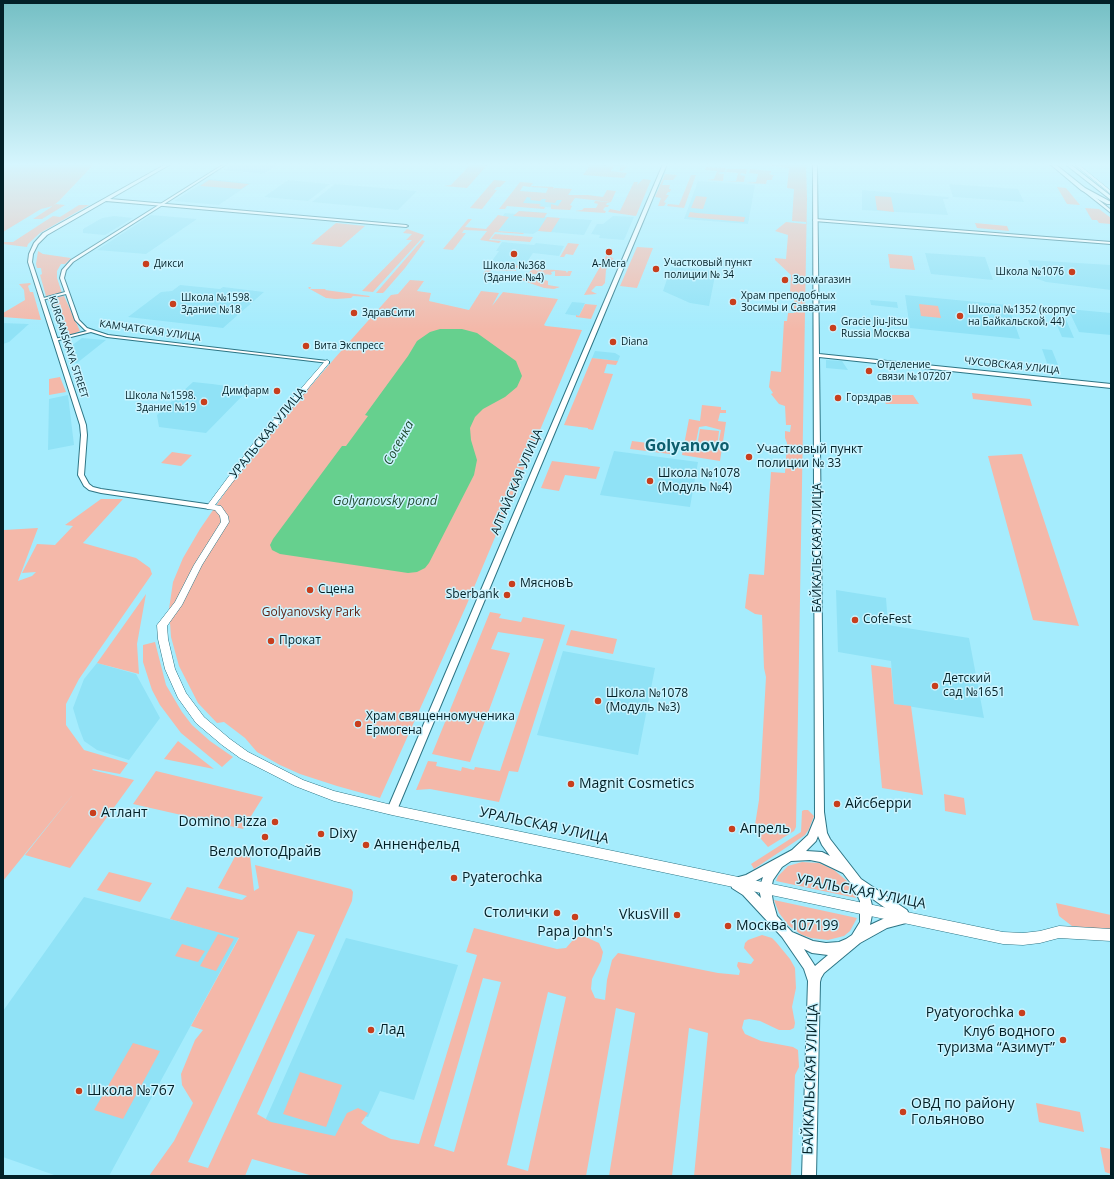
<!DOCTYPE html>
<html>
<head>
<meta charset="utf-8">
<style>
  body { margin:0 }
  #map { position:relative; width:1114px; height:1179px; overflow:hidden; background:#a5ecfd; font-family:"Open Sans",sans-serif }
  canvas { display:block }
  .frame { position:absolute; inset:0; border:4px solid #022027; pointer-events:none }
</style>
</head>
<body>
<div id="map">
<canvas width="1114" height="1179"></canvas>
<div class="frame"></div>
</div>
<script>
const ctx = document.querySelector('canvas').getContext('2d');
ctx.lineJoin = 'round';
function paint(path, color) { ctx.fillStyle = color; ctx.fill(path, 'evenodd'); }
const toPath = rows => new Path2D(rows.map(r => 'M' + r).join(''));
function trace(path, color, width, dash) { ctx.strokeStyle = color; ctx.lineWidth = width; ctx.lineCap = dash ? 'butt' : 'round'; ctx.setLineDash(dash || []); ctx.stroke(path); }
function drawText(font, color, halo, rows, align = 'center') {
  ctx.font = font + ' "Open Sans",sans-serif'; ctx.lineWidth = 3; ctx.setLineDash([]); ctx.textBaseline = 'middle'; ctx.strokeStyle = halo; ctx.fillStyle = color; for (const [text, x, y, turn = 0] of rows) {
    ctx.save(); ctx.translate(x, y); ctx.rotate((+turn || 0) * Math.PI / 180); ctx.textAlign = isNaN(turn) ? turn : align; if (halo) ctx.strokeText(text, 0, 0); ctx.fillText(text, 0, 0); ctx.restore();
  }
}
paint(toPath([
  [234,164,280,164,263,174,223,170],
  [209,179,251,183,219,205,174,201],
  [288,180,307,182,330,184,308,201,264,197],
  [698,181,755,185,748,224,684,219],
  [335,184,371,187,417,191,398,210,312,202],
  [949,184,1018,189,1024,202,953,197],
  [862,190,949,197,948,199,943,199,948,215,862,210],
  [519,191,570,195,562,208,508,205],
  [519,211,547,213,545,217,592,220,584,235,538,231,533,234,492,230,505,213,517,214],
  [151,215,197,219,146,254,97,250],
  [114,216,133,218,105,235,83,233,83,229,102,218],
  [613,216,634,217,624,240,599,238,600,235,591,234,597,224,603,224],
  [502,242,534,245,536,243,564,246,559,256,533,253,523,268,489,265,499,251,496,251],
  [925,253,985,257,993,280,931,274],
  [1028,260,1111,265,1111,290,1046,282,1035,278],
  [671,267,716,271,709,306,690,303,663,291],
  [180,285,220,289,223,287,264,292,223,328,128,317,161,292,172,291],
  [905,295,1008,305,1020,339,910,328],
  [870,300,897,302,898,308,871,305],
  [572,302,585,303,579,316,565,314],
  [1068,309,1111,313,1111,335,1079,332],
  [1053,316,1065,317,1074,338,1062,337],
  [3,323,29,324,9,342,3,344],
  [82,338,106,340,77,363,72,362,67,349],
  [1042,349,1052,350,1058,365,1047,363],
  [595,351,615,353,620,356,618,361,592,358],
  [826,360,842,361,848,370,826,368],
  [193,382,212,384,249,389,206,433,159,427,157,415],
  [68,395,74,445,48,450,49,399],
  [614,451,698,462,690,507,600,495],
  [836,590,886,598,888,625,969,638,984,718,894,704,891,661,838,652],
  [563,651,655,668,638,755,537,735],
  [97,663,136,674,160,718,129,760,97,750,84,741,79,728,73,708,84,679],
  [84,897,239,937,109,1176,57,1176,3,1157,3,1011],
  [346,938,458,965,414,1100,380,1091,368,1117,352,1114,335,1152,260,1132]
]), '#90e2f6');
paint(toPath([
  [3,164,94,164,59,201,53,206,41,209,3,232],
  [471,164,488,164,467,188,444,186,451,185],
  [591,164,613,166,611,164,616,164,628,166,622,171,619,171,621,166,614,166,611,171,627,173,624,178,583,175],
  [760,164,806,164,807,198,796,827,794,831,768,847,754,831,759,800,766,677,764,668,762,615,755,614,745,608,749,574,764,575,771,472,785,473,787,443,785,438,785,431,790,432,791,425,786,425,785,406,779,404,771,394,773,393,769,387,771,371,781,372,784,321,787,321,788,313,794,313,794,296,790,293,791,275,775,260,775,258,786,259,788,235,775,231,786,222,806,224,806,222,792,221,794,189,787,188,789,168],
  [706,167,726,168,725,172,720,172,719,174,724,174,723,181,707,180,714,179,717,171,705,170],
  [727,169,747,169,746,174,741,173,740,175,745,176,744,182,725,181,736,181,738,173,726,172],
  [750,169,771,171,771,173,774,173,770,173,769,174,776,176,773,176,772,180,767,180,766,184,746,183,756,182,758,174,749,173],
  [665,174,677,175,673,180,664,180,662,185,670,185,669,189,671,189,670,192,668,192,666,195,669,195,664,202,666,203,664,206,658,206,661,198,655,197],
  [691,175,696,175,684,208,667,206,668,204,679,205],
  [643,179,651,180,636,216,608,212,610,209,620,211,634,182,638,182,637,185],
  [209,180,248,184,249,184,241,189,200,186],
  [494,180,506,181,500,187,497,187,494,190,497,190,482,209,470,208],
  [520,182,533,183,530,187,523,186,520,191,561,194,546,193,548,188,531,187,532,186,554,187,553,189,555,188,572,189,568,195,588,195,603,197,607,190,616,191,611,202,575,198,570,205,572,206,570,210,551,209,551,204,558,206,562,200,557,200,555,203,545,202,546,199,542,199,540,201,530,200,531,198,527,197,523,203,541,204,539,206,545,207,544,209,507,206,505,209,499,209],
  [1057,187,1066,188,1080,205,1067,204],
  [696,196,707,197,703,209,691,208],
  [875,196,891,197,894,212,877,210],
  [595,201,611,202,607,203,606,205,609,205,608,207,605,207,603,210,606,211,605,213,575,211,582,210,584,208,596,208,598,204,594,203],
  [56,204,65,205,42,219,33,219],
  [79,205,89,205,40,233,28,244,27,247,3,244,3,242,13,242,53,216,60,217],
  [1085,208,1099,209,1111,218,1111,224,1099,223,1097,220,1092,220],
  [519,211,547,213,544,218,513,216],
  [690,212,697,213,745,217,744,222,688,217],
  [498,215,509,217,498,231,524,233,523,234,495,232,489,240,501,241,499,243,480,240,487,231,464,230,462,233,466,233,453,250,443,249,468,219,472,219,465,227,486,229],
  [547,217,560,218,551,232,538,231],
  [336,223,365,226,341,247,311,244],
  [975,223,1007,226,1009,231,977,228],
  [407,229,424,235,423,237,373,292,362,291,412,240,406,240,412,234,403,233],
  [495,234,533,237,530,242,491,239],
  [422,240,425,241,405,268,385,291,383,293,376,293],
  [568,243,579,244,573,255,566,254,564,257,560,257],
  [637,247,653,248,637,288,620,286],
  [38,251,43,254,71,258,65,264,61,264,57,271,57,278,62,293,46,296,40,275,42,274,41,268,37,268,36,264],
  [888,254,912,256,915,270,890,268],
  [606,256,610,256,614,259,606,270,605,283,602,286,596,286,591,291,597,294,584,295],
  [499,263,516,265,522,267,516,268,516,271,491,270,488,274,483,274,488,266,507,268,498,265],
  [532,269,557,270,566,271,567,273,568,271,572,271,570,276,555,276,555,271,551,272,552,274,550,275,536,271,548,275,533,274,531,277,525,277],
  [520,278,545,280,548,281,548,285,560,287,554,289,544,288,518,279],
  [410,280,424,281,417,291,431,293,429,301,469,310,481,291,499,293,492,306,503,292,558,299,544,325,546,326,582,330,467,604,380,798,337,786,300,774,280,765,257,752,245,738,224,722,217,723,198,703,179,666,171,637,169,609,173,582,183,558,200,529,231,484,273,430,334,359,391,295,398,294],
  [30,283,31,284,28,286,30,292,33,292,41,320,3,317,3,313,25,300,24,290,19,284],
  [309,287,311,287,310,289,326,289,325,290,370,296,369,297,353,296,351,298,336,299,326,298,308,288],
  [64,296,80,331,71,335,63,335,61,331,59,329,62,327,55,310,52,310,48,299],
  [585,304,597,305,591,319,576,317,576,315,579,316],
  [919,304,938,306,941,318,921,316],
  [592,358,618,361,616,365,607,364,604,373,613,374,593,430,588,429,588,428,564,425],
  [60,377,66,392,49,395,49,379],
  [972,393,1030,399,1032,406,973,399],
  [881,395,913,395,919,404,886,404],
  [702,405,721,407,721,410,726,410,726,413,720,413,718,421,726,422,720,461,682,455,689,419,700,421],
  [706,426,721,430,717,450,706,451,695,447,699,427],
  [700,429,719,431,717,449,697,446],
  [632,441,671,446,670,454,630,449],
  [172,452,192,455,181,466,161,463],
  [1022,454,1079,626,1033,620,988,456],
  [552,461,600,467,596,479,565,475,559,491,541,488],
  [101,499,123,499,83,543,136,558,150,568,152,574,79,679,66,704,66,725,84,750,128,763,120,774,93,769,92,770,134,780,70,868,25,855,75,792,3,881,3,524,4,530,38,528,18,581,32,576,36,572,22,573,37,544,55,545,73,526,65,525],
  [146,594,137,644,139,674,97,663],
  [490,612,501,614,499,618,521,622,523,617,565,625,518,772,509,771,499,802,430,789,416,790,428,761,437,762,436,766,461,771,462,767,474,770,475,767,500,771,544,639,498,632,491,649,510,653,470,762,432,754],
  [571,630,617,639,613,654,566,645],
  [155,642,166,685,182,712,192,725,210,741,233,757,222,767,181,733,160,705,152,690,143,662,143,645],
  [871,665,891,668,894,704,911,706,923,795,882,788],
  [178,741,214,769,164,759],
  [156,771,263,797,243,829,133,804],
  [944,794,964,798,966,815,945,811],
  [804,810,808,810,814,816,809,829,805,835,754,869,751,864,801,832,802,811],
  [237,853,250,856,254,891,259,888,255,865,351,889,353,892,352,901,257,1114,271,1122,335,1136,347,1113,358,1108,368,1113,361,1123,368,1128,391,1139,419,1144,477,955,466,952,474,928,557,949,566,948,573,940,581,935,599,943,603,952,601,961,592,979,591,989,595,998,605,1000,607,980,612,960,618,953,718,973,739,975,740,971,737,966,738,962,751,964,754,960,744,948,745,943,748,940,762,935,772,938,776,942,790,959,795,968,796,988,792,1007,795,1023,794,1028,790,1030,779,1030,760,1021,749,1019,744,1020,742,1028,745,1034,761,1041,793,1047,798,1050,799,1067,795,1075,791,1176,694,1176,708,1033,689,1028,672,1176,609,1176,635,1013,616,1008,586,1176,313,1176,252,1159,245,1176,149,1176,174,1141,193,1103,182,1085,181,1074,195,1040,203,1030,191,1026,239,938,170,919,187,887,242,900,247,896,218,888],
  [298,931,315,935,208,1168,188,1162],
  [483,978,501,982,454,1152,434,1146],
  [548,992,566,997,528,1171,507,1165],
  [802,862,819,863,834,870,847,881,856,898,776,881,778,876,788,866],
  [109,872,152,883,140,902,97,890],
  [774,900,857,918,850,931,844,936,828,940,811,938,802,935,789,926,779,913],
  [1056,903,1111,915,1111,930,1072,926,1059,916],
  [218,934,234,939,216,971,200,966],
  [182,944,205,951,198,962,175,956],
  [133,1043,160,1051,123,1119,94,1110],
  [300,1072,342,1085,326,1127,283,1114],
  [1036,1103,1080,1112,1084,1132,1039,1122],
  [1100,1147,1111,1149,1111,1174,1105,1172]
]), '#f4b8a9');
paint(toPath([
  [440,329,462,329,477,333,516,361,522,376,517,387,505,397,483,409,475,417,470,428,471,440,477,460,474,475,429,563,425,568,417,572,408,573,280,554,272,550,270,545,273,539,342,446,346,446,368,416,365,415,408,356,417,341,430,332]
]), '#66d08e');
const minor = toPath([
  [224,164,227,164,73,262,66,270,64,278,79,320,87,328,108,335,327,361,329,362,329,363,107,337,91,332,55,341,55,339,87,331,85,330,75,320,66,294,42,300,40,299,65,292,60,278,62,270,71,260,224,164],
  [815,219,1111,242,1111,244,814,221,813,220,815,219]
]);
const tertiary = toPath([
  [166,164,171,164,110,199,406,225,408,226,406,227,106,201,47,235,38,244,33,254,32,262,86,425,87,435,84,475,89,484,93,487,101,489,213,505,214,507,210,509,101,493,89,490,84,486,78,475,81,435,80,425,28,262,29,254,34,243,43,233,166,164],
  [663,164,667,164,397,810,396,813,392,814,388,813,387,810,663,164],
  [813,164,817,164,819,354,1111,384,1111,388,819,357,824,812,827,833,830,839,861,879,907,910,909,914,906,923,887,928,860,943,824,973,821,978,820,982,816,1176,802,1176,808,981,804,969,782,937,743,895,732,888,731,884,732,880,735,878,746,875,792,850,808,835,815,818,813,164],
  [818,836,822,845,830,856,822,852,806,851,816,841,818,836],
  [810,860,820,862,843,873,853,886,860,901,860,922,852,935,846,939,839,942,826,943,813,941,792,932,777,916,773,902,771,889,773,880,782,867,791,861,810,860],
  [763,877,759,889,761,898,748,885,763,877],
  [870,897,895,915,885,918,870,925,873,910,870,897],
  [804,949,812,953,828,955,815,966,804,949],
  [1082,188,1084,188,1111,210,1111,213,1082,190,1082,188]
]);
const secondary = toPath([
  [1074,164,1078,164,1111,191,1111,194,1074,164],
  [327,360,329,361,329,363,258,449,215,505,221,506,228,516,229,522,202,565,182,605,167,626,168,639,175,669,186,693,204,717,230,739,248,752,303,780,334,791,392,805,1003,932,1023,933,1040,931,1059,926,1111,929,1111,941,1059,938,1040,943,1023,945,1003,944,392,815,334,801,295,786,240,758,222,745,196,723,178,698,165,669,158,639,157,625,175,602,194,565,221,522,220,516,215,510,207,509,206,507,252,445,325,361,327,360]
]);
const primary = toPath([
  [1050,164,1055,164,1085,188,1111,202,1111,204,1107,204,1081,190,1050,164],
  [1065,164,1070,164,1111,196,1111,200,1065,164]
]);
trace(minor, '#2d7585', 2);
trace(tertiary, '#2d7585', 2);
trace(secondary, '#2d7585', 1);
trace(primary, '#2d7585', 2);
paint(minor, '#fff');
paint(tertiary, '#fff');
paint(secondary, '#fff');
paint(primary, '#fff');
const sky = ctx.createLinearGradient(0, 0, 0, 329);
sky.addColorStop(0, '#74bfc4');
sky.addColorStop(0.5, '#d6f6fe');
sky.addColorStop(1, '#d6f6fe00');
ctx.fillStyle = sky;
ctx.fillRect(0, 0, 1114, 329);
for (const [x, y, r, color] of [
  [609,252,4,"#c83e1d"],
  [514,254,4,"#c83e1d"],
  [146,264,4,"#c83e1d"],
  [656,269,4,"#c83e1d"],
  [1072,272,4,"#c83e1d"],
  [785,280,4,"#c83e1d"],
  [733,302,4,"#c83e1d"],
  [173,304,4,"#c83e1d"],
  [354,313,4,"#c83e1d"],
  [960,316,4,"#c83e1d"],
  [833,328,4,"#c83e1d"],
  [613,342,4,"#c83e1d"],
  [306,346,4,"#c83e1d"],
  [869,371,4,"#c83e1d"],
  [277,391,4,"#c83e1d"],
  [838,398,4,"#c83e1d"],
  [204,402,4,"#c83e1d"],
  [749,457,4,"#c83e1d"],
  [650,481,4,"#c83e1d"],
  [512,584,4,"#c83e1d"],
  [310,590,4,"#c83e1d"],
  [507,595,4,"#c83e1d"],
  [855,620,4,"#c83e1d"],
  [271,641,4,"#c83e1d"],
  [935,686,4,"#c83e1d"],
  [598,701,4,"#c83e1d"],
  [358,724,4,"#c83e1d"],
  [571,784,4,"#c83e1d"],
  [837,804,4,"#c83e1d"],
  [93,813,4,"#c83e1d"],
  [275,822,4,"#c83e1d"],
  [732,829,4,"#c83e1d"],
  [321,834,4,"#c83e1d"],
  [265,837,4,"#c83e1d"],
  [366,845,4,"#c83e1d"],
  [454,878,4,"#c83e1d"],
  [557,913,4,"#c83e1d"],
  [677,915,4,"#c83e1d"],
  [575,917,4,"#c83e1d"],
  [728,926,4,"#c83e1d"],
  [1022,1013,4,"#c83e1d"],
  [371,1030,4,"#c83e1d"],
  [1063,1040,4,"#c83e1d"],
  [79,1091,4,"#c83e1d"],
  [903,1112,4,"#c83e1d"]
]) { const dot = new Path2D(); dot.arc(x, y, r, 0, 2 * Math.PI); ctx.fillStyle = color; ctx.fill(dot); trace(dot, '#cbf4ff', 1.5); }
drawText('10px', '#022027', '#cbf4ff', [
  ["Участковый пункт",664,263],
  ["полиции № 34",664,275],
  ["Дикси",154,264],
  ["А-Мега",609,264,"center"],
  ["Школа №368",514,266,"center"],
  ["(Здание №4)",514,278,"center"],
  ["Школа №1076",1064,272,"right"],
  ["Зоомагазин",793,280],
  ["Храм преподобных",741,296],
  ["Зосимы и Савватия",741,308],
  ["Школа №1598.",181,298],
  ["Здание №18",181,310],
  ["Школа №1352 (корпус",968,310],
  ["на Байкальской, 44)",968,322],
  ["ЗдравСити",362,313],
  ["Gracie Jiu-Jitsu",841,322],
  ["Russia Москва",841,334],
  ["Diana",621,342],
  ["Вита Экспресс",314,346],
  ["Отделение",877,365],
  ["связи №107207",877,377],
  ["Димфарм",269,391,"right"],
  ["Школа №1598.",196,396,"right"],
  ["Здание №19",196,408,"right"],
  ["Горздрав",846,398]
], 'left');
drawText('10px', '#022027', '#cbf4ff', [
  ["КАМЧАТСКАЯ УЛИЦА",150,331,8],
  ["KURGANSKAYA STREET",68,347,72],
  ["ЧУСОВСКАЯ УЛИЦА",1012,366,6]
]);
drawText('12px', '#022027', '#cbf4ff', [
  ["УРАЛЬСКАЯ УЛИЦА",268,433,-51],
  ["АЛТАЙСКАЯ УЛИЦА",517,482,-67],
  ["БАЙКАЛЬСКАЯ УЛИЦА",818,548,-90]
]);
drawText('12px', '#022027', '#cbf4ff', [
  ["Участковый пункт",757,450],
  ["полиции № 33",757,464],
  ["Школа №1078",658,474],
  ["(Модуль №4)",658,488],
  ["МясновЪ",520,584],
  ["Сцена",318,590],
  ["Sberbank",499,595,"right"],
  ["CofeFest",863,620],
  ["Прокат",279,641],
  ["Детский",943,679],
  ["сад №1651",943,693],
  ["Школа №1078",606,694],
  ["(Модуль №3)",606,708],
  ["Храм священномученика",366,717],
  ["Ермогена",366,731]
], 'left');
drawText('12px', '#5e1b0c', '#cbf4ff', [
  ["Golyanovsky Park",311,613]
]);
drawText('italic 13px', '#224d32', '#cbf4ff', [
  ["Сосенка",399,443,-61],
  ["Golyanovsky pond",385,501]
]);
drawText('14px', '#022027', '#cbf4ff', [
  ["Magnit Cosmetics",579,784],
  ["Айсберри",845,804],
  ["Атлант",101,813],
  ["Domino Pizza",267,822,"right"],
  ["Апрель",740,829],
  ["Dixy",329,834],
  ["Анненфельд",374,845],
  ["ВелоМотоДрайв",265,852,"center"],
  ["Pyaterochka",462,878],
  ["Столички",549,913,"right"],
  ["VkusVill",669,915,"right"],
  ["Москва 107199",736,926],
  ["Papa John's",575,932,"center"],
  ["Pyatyorochka",1014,1013,"right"],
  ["Лад",379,1030],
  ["Клуб водного",1055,1032,"right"],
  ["туризма “Азимут”",1055,1048,"right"],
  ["Школа №767",87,1091],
  ["ОВД по району",911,1104],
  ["Гольяново",911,1120]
], 'left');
drawText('14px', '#022027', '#cbf4ff', [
  ["УРАЛЬСКАЯ УЛИЦА",544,826,12],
  ["УРАЛЬСКАЯ УЛИЦА",861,892,11],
  ["БАЙКАЛЬСКАЯ УЛИЦА",811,1079,-88]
]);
drawText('bold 16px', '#0d5e6d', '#cbf4ff', [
  ["Golyanovo",687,446]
]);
</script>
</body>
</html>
